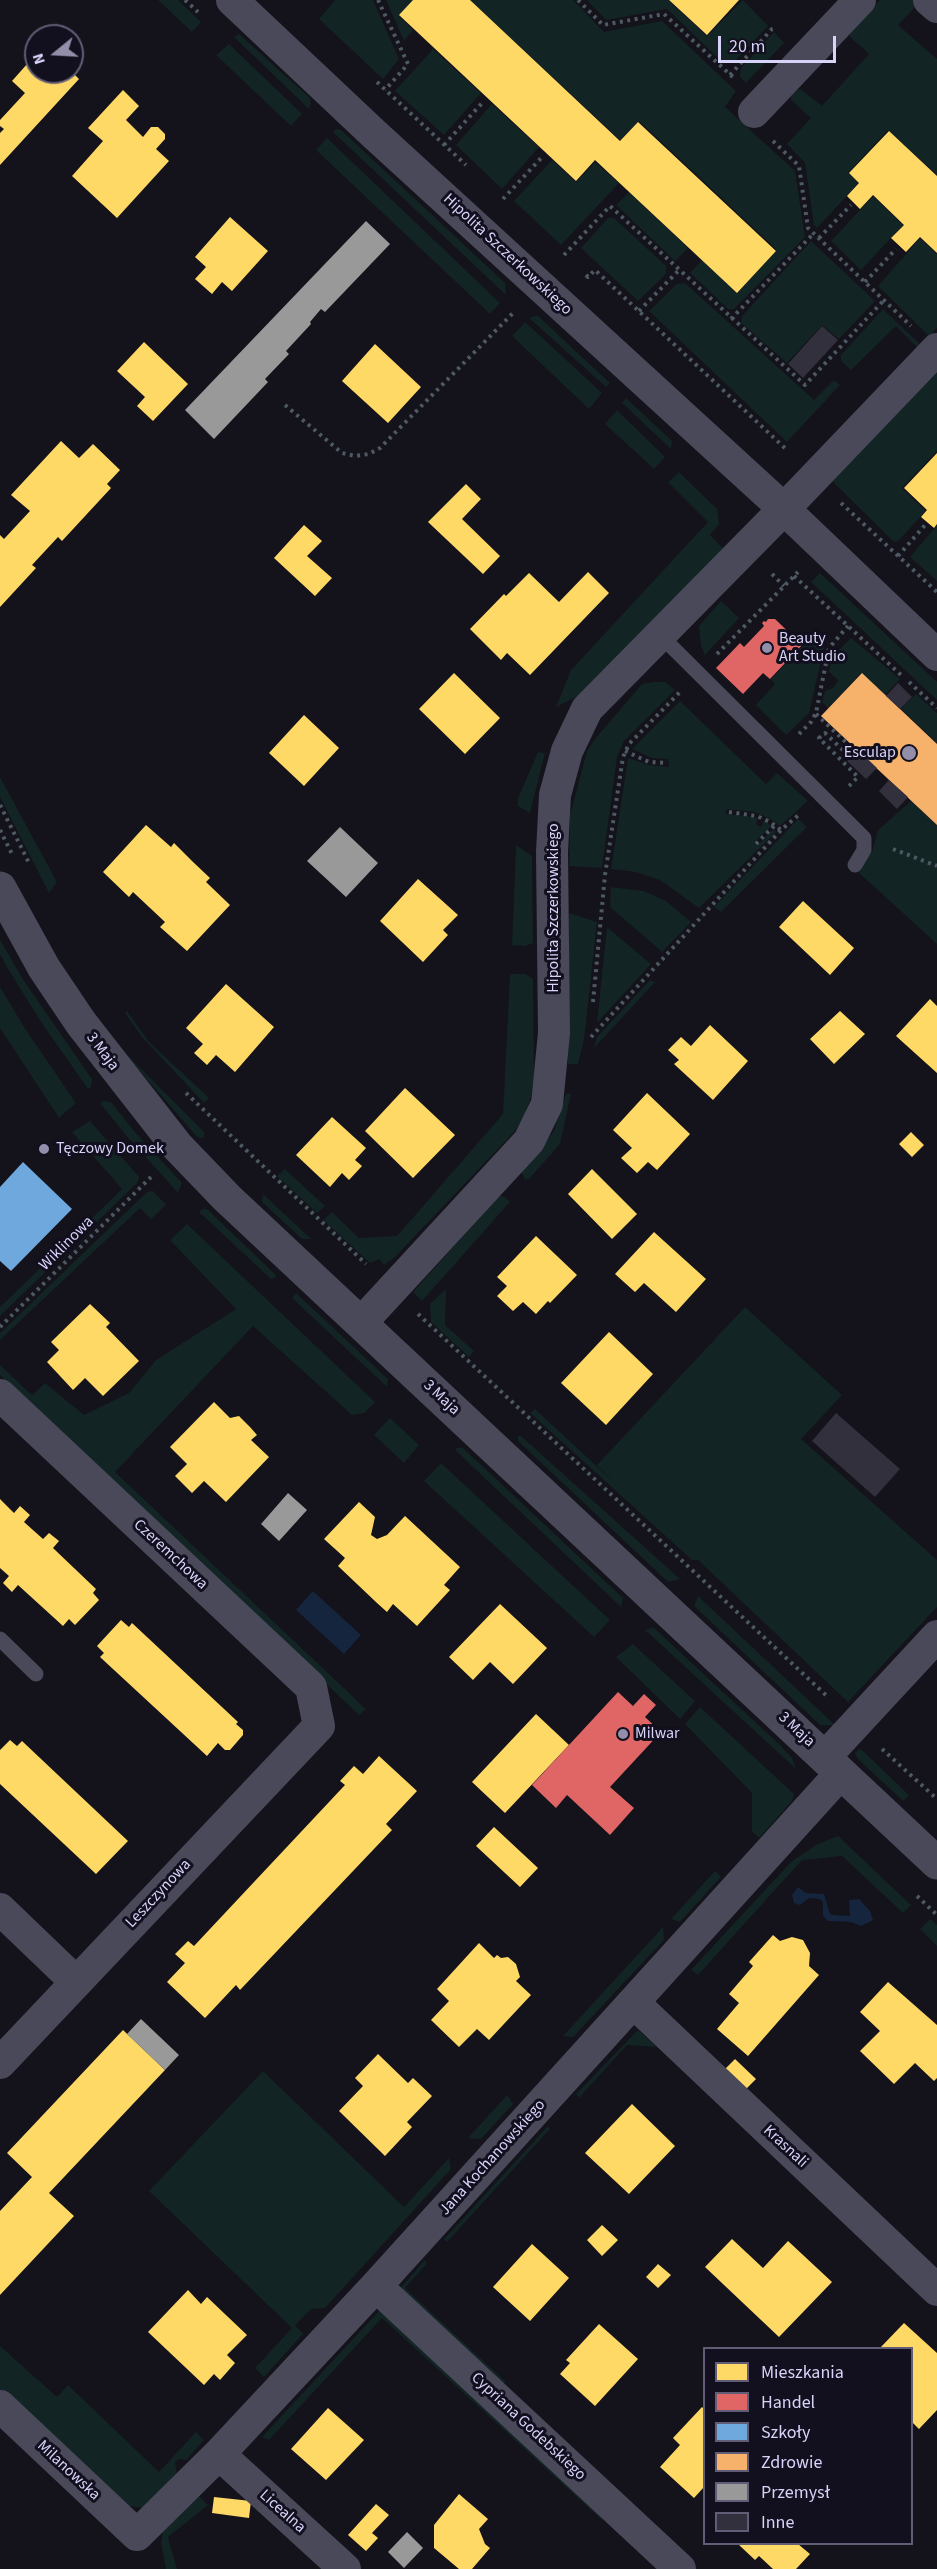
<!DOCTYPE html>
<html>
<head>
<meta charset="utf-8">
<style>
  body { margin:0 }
  #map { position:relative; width:937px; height:2569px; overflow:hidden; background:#14121a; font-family:"Source Sans 3",sans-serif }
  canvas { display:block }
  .legend { position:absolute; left:703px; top:2347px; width:210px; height:198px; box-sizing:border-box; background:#120f1e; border:2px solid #615d76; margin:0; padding:8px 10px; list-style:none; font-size:18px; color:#d7d3f9 }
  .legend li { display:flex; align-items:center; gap:12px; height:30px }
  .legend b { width:30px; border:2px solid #615d76 }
  .north { position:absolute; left:24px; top:24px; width:60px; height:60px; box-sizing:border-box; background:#120f1e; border:2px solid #615d76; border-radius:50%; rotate:252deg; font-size:16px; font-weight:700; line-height:24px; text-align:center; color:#d7d3f9 }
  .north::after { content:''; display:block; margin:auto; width:21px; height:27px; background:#938fab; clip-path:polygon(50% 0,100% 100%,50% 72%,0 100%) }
  .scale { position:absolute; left:718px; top:36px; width:118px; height:27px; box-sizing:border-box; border:3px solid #d7d3f9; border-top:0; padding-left:8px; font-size:18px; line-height:21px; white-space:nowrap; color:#d7d3f9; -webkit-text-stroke:4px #120f1e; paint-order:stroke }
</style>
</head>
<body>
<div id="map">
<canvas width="937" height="2569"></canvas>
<ul class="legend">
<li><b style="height:16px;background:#ffd966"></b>Mieszkania</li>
<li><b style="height:16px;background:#e06666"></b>Handel</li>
<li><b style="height:16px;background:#6fa8dc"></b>Szkoły</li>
<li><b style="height:16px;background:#f6b26b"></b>Zdrowie</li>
<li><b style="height:16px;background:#999"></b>Przemysł</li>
<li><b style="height:16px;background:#32303d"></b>Inne</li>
</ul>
<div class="north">N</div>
<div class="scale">20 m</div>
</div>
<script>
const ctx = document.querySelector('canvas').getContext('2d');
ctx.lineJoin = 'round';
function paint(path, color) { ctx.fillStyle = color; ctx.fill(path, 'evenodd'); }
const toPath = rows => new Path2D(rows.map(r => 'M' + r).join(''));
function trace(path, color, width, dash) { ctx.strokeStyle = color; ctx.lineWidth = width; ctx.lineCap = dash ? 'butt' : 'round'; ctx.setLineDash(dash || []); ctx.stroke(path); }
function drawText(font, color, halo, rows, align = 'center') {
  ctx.font = font + ' "Source Sans 3",sans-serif'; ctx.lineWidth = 6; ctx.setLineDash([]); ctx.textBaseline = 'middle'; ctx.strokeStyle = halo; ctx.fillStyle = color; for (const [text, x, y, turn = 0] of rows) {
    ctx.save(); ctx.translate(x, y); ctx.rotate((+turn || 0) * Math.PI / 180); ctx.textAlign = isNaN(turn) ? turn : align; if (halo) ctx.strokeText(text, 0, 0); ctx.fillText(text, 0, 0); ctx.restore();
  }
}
paint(toPath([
  [158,0,178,0,201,22,192,32],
  [335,0,373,0,399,59,383,79,319,19],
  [386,0,413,0,399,16,413,30,404,41],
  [470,0,573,0,604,32,662,21,736,91,725,107,795,171,805,237,734,309,728,309,690,273,702,260,737,293,777,250,639,121,620,140],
  [587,0,668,0,707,36,743,0,768,26,734,62,721,61,667,9,606,20],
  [880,0,914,0,918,4,898,25,937,59,937,175,888,130,848,173,859,183,817,228,814,225,805,163,787,144,811,118,791,100,791,96,797,90,801,89,822,106,869,54,850,37,850,31],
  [774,32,784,43,746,83,740,77,741,68],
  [239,34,310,98,311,103,309,109,234,37],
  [229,44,302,114,291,126,216,55],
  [433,49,481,93,444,135,395,91],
  [492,104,539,147,502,189,456,145],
  [336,129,341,130,505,283,506,295,333,132],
  [327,138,500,303,490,314,316,150],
  [552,160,576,182,595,162,619,183,561,245,514,201],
  [629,192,688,248,675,261,616,205],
  [873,196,903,225,861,270,831,241],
  [608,218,614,218,666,266,666,274,638,301,581,248],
  [920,238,937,254,937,328,929,336,878,286],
  [811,241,875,301,839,339,822,325,787,363,741,323,742,316],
  [685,283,814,400,834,380,840,385,787,442,649,311,677,284],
  [883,309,922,346,919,349,896,326,851,370,841,361,841,355],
  [537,315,610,383,606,387,529,318],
  [525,322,602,393,589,409,512,336],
  [937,369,937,451,902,488,926,511,898,541,894,542,831,480],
  [626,398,672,441,671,449,622,403],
  [617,410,665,457,654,469,605,424],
  [679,472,717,509,719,524,710,535,724,549,588,691,556,707,571,670,708,522,668,482],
  [937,525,937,581,910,557],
  [820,573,937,682,937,700,811,582],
  [721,601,739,618,705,655,701,646,699,626],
  [815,633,825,643,809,713,786,735,756,705,775,684,771,679],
  [851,638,900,679,885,695,861,673,828,708,822,702,825,691,833,688,838,680,829,672,831,661,835,654],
  [654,682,665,682,675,690,624,741,617,757,602,868,569,866,570,815,587,751,594,740,642,684],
  [916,694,937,713,937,743,901,709],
  [680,701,766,784,777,773,808,801,780,826,772,820,755,812,727,809,725,814,754,817,758,819,756,824,761,827,764,821,771,826,754,843,757,846,774,829,776,832,699,908,660,880,636,872,611,869,628,758,649,765,669,767,668,759,652,758,632,749],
  [538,752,545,753,530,813,518,806,518,798],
  [0,777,57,882,49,893,0,797],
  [911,801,937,825,937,944,857,871,872,852,878,830],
  [798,819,807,827,721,912,714,907],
  [516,845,532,856,533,943,525,946,512,945],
  [611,887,644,891,666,901,691,922,662,952,610,907],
  [569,913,597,922,584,1040,578,1064,568,1064],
  [607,927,651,964,597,1023],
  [0,940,24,981,92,1079,91,1087,88,1089,43,1025,8,969,0,954],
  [510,974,526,974,533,979,534,1075,531,1096,525,1114,515,1131,395,1257,384,1265,379,1259,370,1263,323,1220,332,1212,359,1238,397,1236,503,1114],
  [650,980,655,982,594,1048,597,1037],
  [0,987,24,1027,76,1103,59,1118,0,1028],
  [127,1011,149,1042,209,1098,204,1103,141,1036,125,1013],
  [120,1048,205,1133,203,1138,197,1137],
  [566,1094,571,1094,560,1144,529,1179,525,1179,521,1172,554,1131],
  [103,1101,111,1102,135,1132,182,1183,178,1193,124,1133,100,1103],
  [90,1121,139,1177,137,1183,0,1316,0,1307,122,1189,72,1132],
  [285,1169,325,1206,317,1213,277,1176],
  [153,1191,166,1205,151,1219,140,1208,0,1340,0,1333,147,1192],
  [263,1194,311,1239,302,1239,262,1202],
  [499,1196,505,1197,510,1202,422,1301,413,1292],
  [202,1209,207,1209,277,1276,271,1279,199,1212],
  [187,1224,375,1402,364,1413,352,1415,253,1326,115,1472,366,1709,359,1715,0,1375,0,1365,32,1395,45,1383,84,1415,129,1393,156,1360,236,1309,170,1240],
  [446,1289,445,1325,474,1351,469,1357,431,1322,430,1304],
  [296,1293,388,1379,387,1387,292,1298],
  [745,1307,842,1395,801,1439,937,1560,937,1607,848,1702,698,1560,692,1560,530,1413,535,1409,614,1482,597,1465],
  [390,1418,419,1445,404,1463,374,1435],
  [518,1436,521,1436,680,1579,668,1582,518,1441],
  [457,1448,463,1448,623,1598,621,1607,455,1450],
  [441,1463,610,1620,594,1637,424,1481],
  [698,1596,835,1725,820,1725,694,1606],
  [653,1627,780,1745,792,1758,796,1769,645,1630],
  [633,1644,695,1701,680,1719,616,1657],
  [700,1707,794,1794,792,1801,759,1838,752,1831,752,1793,685,1724],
  [859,1749,863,1751,909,1795,903,1801,858,1759,855,1753],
  [838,1836,911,1905,903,1913,842,1856,802,1860,698,1975,691,1970,791,1862,816,1845],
  [715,1871,721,1877,680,1922,671,1919],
  [930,1919,937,1925,937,1946,920,1929],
  [663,1927,664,1940,573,2037,563,2036],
  [638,2030,657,2047,627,2045,579,2098,576,2094],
  [263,2071,404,2207,449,2158,451,2169,325,2308,311,2309,295,2325,303,2334,264,2377,255,2368,292,2328,149,2191],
  [507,2095,513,2104,481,2139,468,2138],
  [548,2126,550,2129,447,2242,444,2239],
  [425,2260,427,2263,405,2288,506,2382,495,2387,397,2292],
  [379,2311,389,2314,606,2515,602,2520,382,2318,269,2440,262,2437],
  [0,2346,57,2397,68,2385,159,2472,196,2432,204,2440,186,2460,179,2459,175,2462,177,2475,143,2508,129,2506,0,2392],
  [198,2495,208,2505,168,2537,177,2569,166,2569,161,2543,163,2530]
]), '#132425');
paint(toPath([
  [313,1591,361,1635,344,1654,296,1610],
  [798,1887,806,1893,824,1894,830,1914,833,1915,850,1916,849,1900,859,1899,870,1911,873,1920,861,1926,851,1922,828,1921,823,1916,823,1902,820,1899,809,1898,800,1905,794,1903,792,1895]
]), '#15253e');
paint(toPath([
  [413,0,470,0,620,141,638,122,776,251,737,293,595,160,576,181,399,15],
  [669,0,739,0,707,35],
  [36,54,36,72,72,72,79,79,0,165,0,133,4,129,0,126,0,120,25,93,12,81],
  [123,90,139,106,126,120,143,137,151,127,158,127,165,134,165,139,156,149,169,161,117,218,72,176,103,141,88,128],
  [889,131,937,176,937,253,920,237,906,252,891,238,904,225,873,195,860,209,847,196,859,183,849,173],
  [230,217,268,251,232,291,222,282,212,294,195,279,206,267,195,257],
  [144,342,188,384,153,421,137,406,145,397,117,371],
  [375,344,421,387,388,423,342,381],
  [61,441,79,458,93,444,120,470,107,484,111,488,62,541,58,537,32,565,36,568,0,607,0,535,4,539,30,511,11,495],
  [937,453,937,524,934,528,921,517,927,510,904,488],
  [466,484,481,499,462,519,500,556,483,574,428,522],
  [304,525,322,541,307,556,332,578,315,596,274,558],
  [588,572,609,593,530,675,507,653,501,660,470,629,504,594,506,596,529,573,559,602],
  [454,673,500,718,465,754,419,709],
  [304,715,339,748,304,786,269,753],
  [146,825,171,847,174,843,192,861,210,878,206,882,230,905,187,951,160,927,165,922,133,892,129,897,103,872],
  [418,879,458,915,443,930,448,935,423,962,380,921],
  [803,901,854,948,830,975,779,927],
  [226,984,274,1027,235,1072,216,1055,207,1065,194,1053,203,1044,186,1028],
  [930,999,937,1006,937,1073,896,1036],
  [840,1011,865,1034,834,1064,810,1039],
  [710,1025,748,1061,713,1100,674,1064,679,1060,668,1050,681,1037,691,1046],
  [405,1088,455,1135,413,1178,365,1131],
  [647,1093,690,1134,657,1170,648,1162,637,1173,621,1158,632,1148,613,1130],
  [332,1117,366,1148,355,1160,362,1166,349,1180,342,1173,330,1187,296,1155],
  [911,1132,924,1145,912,1157,899,1144],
  [592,1169,637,1214,612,1239,568,1194],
  [654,1232,706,1279,676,1312,644,1283,635,1292,615,1274],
  [536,1236,577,1275,550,1303,548,1301,536,1314,523,1302,513,1311,497,1296,507,1286,497,1277],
  [90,1304,110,1323,106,1327,139,1361,103,1396,85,1378,73,1390,47,1362,59,1350,51,1342],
  [609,1332,653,1374,606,1425,561,1383],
  [214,1402,230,1418,239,1416,250,1427,257,1435,251,1440,269,1457,226,1502,204,1481,192,1493,175,1476,187,1464,170,1447],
  [0,1499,14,1513,20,1506,30,1515,24,1522,43,1539,49,1533,59,1541,53,1548,96,1589,93,1593,99,1600,75,1625,69,1619,63,1626,18,1585,12,1592,3,1583,9,1576,0,1568],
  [359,1502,375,1517,371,1535,377,1539,387,1535,405,1516,460,1567,444,1585,450,1590,417,1626,393,1604,387,1612,377,1603,338,1566,345,1558,324,1539],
  [500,1604,547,1648,513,1684,490,1662,473,1680,449,1657],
  [121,1620,129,1627,132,1623,238,1722,236,1724,243,1730,243,1735,230,1750,225,1750,218,1743,207,1756,100,1657,104,1653,97,1646],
  [536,1714,569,1745,505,1813,472,1782],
  [10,1740,17,1746,22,1741,128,1841,96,1874,0,1784,0,1750],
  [379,1756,417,1791,386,1824,392,1830,240,1990,236,1985,205,2018,167,1982,185,1963,175,1954,188,1941,194,1946,345,1785,340,1781,354,1766,363,1774],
  [494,1827,538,1868,520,1887,476,1846],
  [773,1935,780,1941,792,1937,803,1940,810,1953,809,1966,819,1975,748,2056,717,2029,739,2003,729,1994,753,1966,749,1962],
  [479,1943,494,1958,497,1955,501,1958,508,1957,516,1964,520,1977,516,1981,531,1995,489,2040,477,2029,459,2047,431,2020,449,2001,437,1989],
  [888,1982,937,2025,937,2078,934,2081,915,2063,894,2084,860,2051,880,2031,860,2012],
  [123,2030,165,2070,49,2193,74,2216,0,2295,0,2211,32,2177,7,2153],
  [378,2054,408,2083,413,2078,432,2096,407,2122,412,2127,385,2156,339,2111,363,2086,355,2078],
  [735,2059,756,2079,746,2089,725,2069],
  [632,2104,675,2146,629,2194,585,2153],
  [602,2225,618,2240,602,2256,587,2240],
  [732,2239,763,2268,788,2241,832,2282,779,2337,705,2267],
  [532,2244,569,2278,530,2321,493,2287],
  [658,2264,671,2275,658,2288,646,2277],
  [188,2290,201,2304,207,2297,247,2335,227,2355,235,2363,220,2380,214,2374,204,2385,148,2332],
  [904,2323,937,2353,937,2410,919,2429,912,2422,912,2348,880,2348],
  [599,2324,638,2359,595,2406,560,2374,570,2363,566,2360],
  [702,2407,704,2409,704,2487,694,2498,660,2467,680,2445,673,2438],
  [328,2408,364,2440,326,2480,291,2449],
  [459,2494,488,2519,479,2529,485,2544,490,2548,472,2569,459,2569,434,2548,434,2525],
  [214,2497,251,2501,249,2518,212,2513],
  [376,2504,389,2515,372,2533,378,2538,366,2551,348,2535],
  [738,2544,798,2544,810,2554,796,2569,773,2569,759,2556,755,2560]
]), '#ffd966');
paint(toPath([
  [768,619,775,619,799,642,802,640,805,642,770,679,763,673,743,694,716,668,740,643,744,647,764,626,762,623,764,621,766,622],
  [618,1692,633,1706,644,1694,656,1705,645,1717,661,1732,610,1787,634,1808,610,1835,567,1795,556,1808,532,1785]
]), '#e06666');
paint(toPath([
  [23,1162,72,1209,11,1271,0,1261,0,1187]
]), '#6fa8dc');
paint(toPath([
  [862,673,937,744,937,825,821,716]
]), '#f6b26b');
paint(toPath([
  [366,221,390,244,325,312,321,309,310,322,311,324,286,351,289,354,265,379,268,382,214,439,185,410],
  [340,827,378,863,346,897,307,861],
  [288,1493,307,1510,279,1541,261,1524],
  [141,2019,179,2055,165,2070,127,2034],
  [407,2532,423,2548,404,2568,388,2552]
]), '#999');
paint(toPath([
  [822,326,838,340,803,378,788,364],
  [898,683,912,697,900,709,886,696],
  [858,750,877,768,866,779,847,761],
  [889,780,908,797,897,809,879,791],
  [836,1413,900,1469,875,1497,812,1441]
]), '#32303d');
trace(toPath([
  [185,0,198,12],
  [378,0,408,64,385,90],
  [578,0,603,25,664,14,736,80],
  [730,75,772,29,777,28],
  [377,82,466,165],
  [773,141,799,166,808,228,911,326],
  [444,145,483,102],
  [503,199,542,157],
  [819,238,851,205],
  [564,255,610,206,805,385,884,300],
  [586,275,588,277,595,270,788,451],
  [865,282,896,249],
  [639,311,679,270],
  [731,319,814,233],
  [285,405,342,453,355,456,369,454,380,448,514,312],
  [841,503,937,592],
  [898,556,926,524],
  [772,574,784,586],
  [794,576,901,675],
  [717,654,798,572],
  [909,682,937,708],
  [816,714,852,748],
  [799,734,811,722,816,713,829,648,848,626],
  [625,751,649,762,667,763],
  [849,786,858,777,819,738,825,733,846,753,852,748,856,751],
  [0,805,29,863],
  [729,812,757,816,770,822,781,830],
  [0,830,12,854],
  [756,844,775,825],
  [893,849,937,866],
  [593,1002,605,875,623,757,629,744,680,692],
  [591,1037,781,830,801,813],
  [186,1093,366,1264],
  [418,1314,829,1698],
  [0,1327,151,1177],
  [882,1749,937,1799],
  [917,1896,937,1915]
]), '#4d5963', 4, [3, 4.5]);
trace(toPath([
  [660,635,864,838,864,850,855,865],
  [0,1639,36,1674]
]), '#4a495a', 15);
trace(toPath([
  [232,0,373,133,784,509,587,709,567,751,555,795,552,852,554,1033,547,1104,529,1141,361,1323],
  [929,0,937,7],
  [754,112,860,0],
  [937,349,784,509,937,655],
  [0,1395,311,1687,319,1726,0,2063],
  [825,1757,937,1636],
  [0,1909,76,1982],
  [634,2003,937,2290],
  [376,2286,680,2569],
  [0,2406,137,2535,219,2454,376,2286,841,1773],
  [219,2454,345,2569]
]), '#4a495a', 32);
trace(toPath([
  [0,888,44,968,81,1023,177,1146,227,1198,937,1863]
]), '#4a495a', 33);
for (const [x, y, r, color] of [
  [767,648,6,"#938fab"],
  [909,753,8,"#938fab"],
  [44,1149,6,"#938fab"],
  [623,1734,6,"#938fab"]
]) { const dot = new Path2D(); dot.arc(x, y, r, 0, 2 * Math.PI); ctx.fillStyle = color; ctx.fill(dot); trace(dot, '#120f1e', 2); }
drawText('16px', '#d7d3f9', '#120f1e', [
  ["Hipolita Szczerkowskiego",507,255,43],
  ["Hipolita Szczerkowskiego",554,908,-90],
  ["3 Maja",102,1052,53],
  ["Wiklinowa",67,1244,-45],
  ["3 Maja",441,1398,43],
  ["Czeremchowa",170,1555,43],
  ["3 Maja",796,1730,43],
  ["Leszczynowa",159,1894,-47],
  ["Krasnali",785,2147,43],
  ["Jana Kochanowskiego",493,2158,-48],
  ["Cypriana Godebskiego",528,2427,43],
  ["Milanowska",68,2471,43],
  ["Licealna",282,2512,42]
]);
drawText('16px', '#d7d3f9', '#120f1e', [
  ["Beauty",779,639],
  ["Art Studio",779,657],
  ["Esculap",896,753,"right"],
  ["Tęczowy Domek",56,1149],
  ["Milwar",635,1734]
], 'left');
</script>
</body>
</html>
